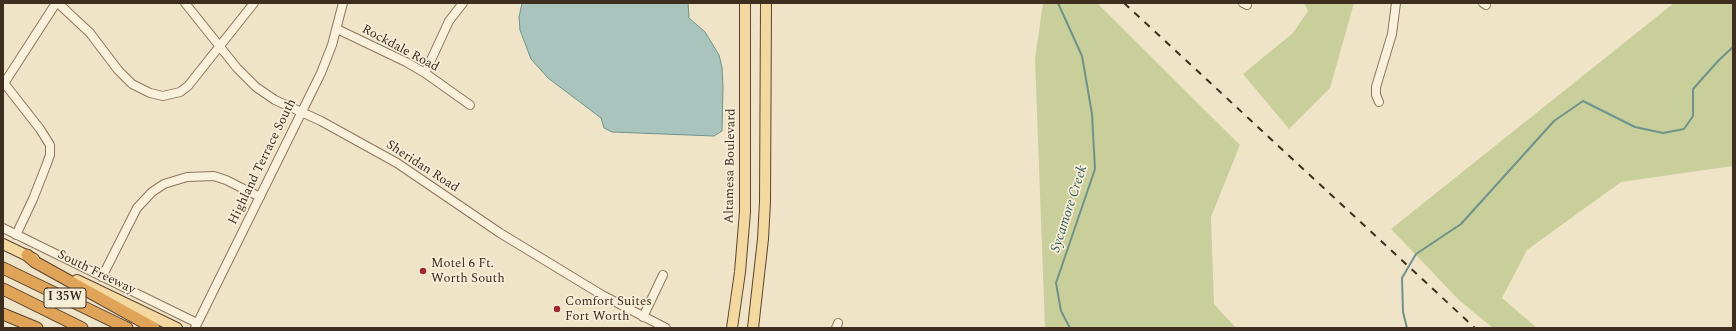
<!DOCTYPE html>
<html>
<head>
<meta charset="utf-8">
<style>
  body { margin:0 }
  #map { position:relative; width:1736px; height:331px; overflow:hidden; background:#f0e4c8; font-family:Spectral,serif }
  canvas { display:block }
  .frame { position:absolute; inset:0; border:4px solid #3d2e20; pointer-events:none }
</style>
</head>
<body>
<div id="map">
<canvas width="1736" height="331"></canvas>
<div class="frame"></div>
</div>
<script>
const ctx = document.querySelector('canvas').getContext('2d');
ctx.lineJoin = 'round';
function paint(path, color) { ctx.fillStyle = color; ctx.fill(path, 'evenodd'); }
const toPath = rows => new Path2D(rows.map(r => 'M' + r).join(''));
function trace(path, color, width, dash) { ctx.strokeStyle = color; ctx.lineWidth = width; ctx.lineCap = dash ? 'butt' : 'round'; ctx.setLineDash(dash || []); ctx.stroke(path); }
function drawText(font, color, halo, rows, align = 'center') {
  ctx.font = font + ' Spectral,serif'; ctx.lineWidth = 3.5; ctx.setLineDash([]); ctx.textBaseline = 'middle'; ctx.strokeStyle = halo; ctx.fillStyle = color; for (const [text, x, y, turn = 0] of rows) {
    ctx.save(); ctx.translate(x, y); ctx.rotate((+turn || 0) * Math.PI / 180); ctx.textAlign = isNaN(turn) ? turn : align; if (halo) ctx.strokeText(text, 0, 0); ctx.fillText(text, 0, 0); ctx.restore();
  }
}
paint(toPath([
  [1043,3,1097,3,1240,145,1211,217,1214,304,1236,328,1045,328,1035,59],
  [1304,3,1354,3,1330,88,1289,129,1243,74,1293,33,1308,11],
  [1674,3,1733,3,1733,166,1621,182,1527,250,1502,298,1537,328,1493,328,1460,301,1391,229]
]), '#c9cf9b');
const water = toPath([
  [522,3,688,3,689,18,705,32,719,55,722,67,723,87,722,131,714,136,612,132,604,128,601,118,548,78,531,59,520,30,519,17,522,3]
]);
paint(water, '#a9c4bc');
trace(water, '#6f938a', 1);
trace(toPath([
  [1058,3,1082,56,1092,114,1095,169,1056,283,1061,311,1070,328],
  [1407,328,1403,312,1402,278,1416,254,1461,224,1554,121,1583,101,1635,127,1663,133,1684,129,1693,116,1693,89,1719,60,1733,47]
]), '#6f938a', 2);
const minor = toPath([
  [58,3,90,33,118,70,132,84,150,93,163,96,180,92,188,86,254,3],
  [185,3,237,68,256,87,275,100,321,121,397,163,500,233,602,295,666,328],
  [1243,3,1247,5],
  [1483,3,1486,5],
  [337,29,406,62,425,73,470,105],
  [425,73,449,21,463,3],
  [4,83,40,129,50,145,50,155,46,166,33,199,16,235],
  [3,85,56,3],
  [1379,102,1376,95,1376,87,1392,34,1396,3],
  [3,228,197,323],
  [102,277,137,208,152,192,164,184,187,177,214,176,226,180,260,197],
  [643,317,663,275],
  [195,328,321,73,332,45,343,3],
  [836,328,838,323]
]);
const major = toPath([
  [3,244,34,259],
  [77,280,177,328],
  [732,328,740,272,745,212,745,3],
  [753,328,763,239,765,202,766,3]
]);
const highway = toPath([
  [27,255,35,262,154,328],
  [3,268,127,328],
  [3,289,82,328],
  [3,314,37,328]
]);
trace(minor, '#8d765c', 10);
trace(major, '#5b4430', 12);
trace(highway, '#5b4430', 13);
trace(minor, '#faf1dc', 8);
trace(major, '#f3d9a0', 10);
trace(highway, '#e0a458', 11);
trace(toPath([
  [1124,3,1475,328]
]), '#3d2e20', 2, [7, 7]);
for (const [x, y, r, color] of [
  [423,271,4,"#9e2a2b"],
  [557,309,4,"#9e2a2b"]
]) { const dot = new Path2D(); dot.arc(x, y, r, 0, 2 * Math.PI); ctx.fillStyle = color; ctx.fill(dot); trace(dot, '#f7eed8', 1.5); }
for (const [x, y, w] of [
  [65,298,42]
]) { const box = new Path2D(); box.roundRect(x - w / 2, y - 10, w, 20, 3); ctx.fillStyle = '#f7eed8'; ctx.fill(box); trace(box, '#3d2e20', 1); }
drawText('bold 12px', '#3d2e20', null, [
  ["I 35W",65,298]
]);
drawText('13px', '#3d2e20', '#f7eed8', [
  ["Rockdale Road",400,49,28],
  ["Highland Terrace South",263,162,-64],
  ["Altamesa Boulevard",731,166,-89],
  ["Sheridan Road",422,167,33],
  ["South Freeway",96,273,26]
]);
drawText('13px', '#3d2e20', '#f7eed8', [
  ["Motel 6 Ft.",431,264],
  ["Worth South",431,279],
  ["Comfort Suites",565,302],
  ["Fort Worth",565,317]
], 'left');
drawText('italic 14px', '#2f5d5a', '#f7eed8', [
  ["Sycamore Creek",1070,209,-72]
]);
</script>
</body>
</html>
